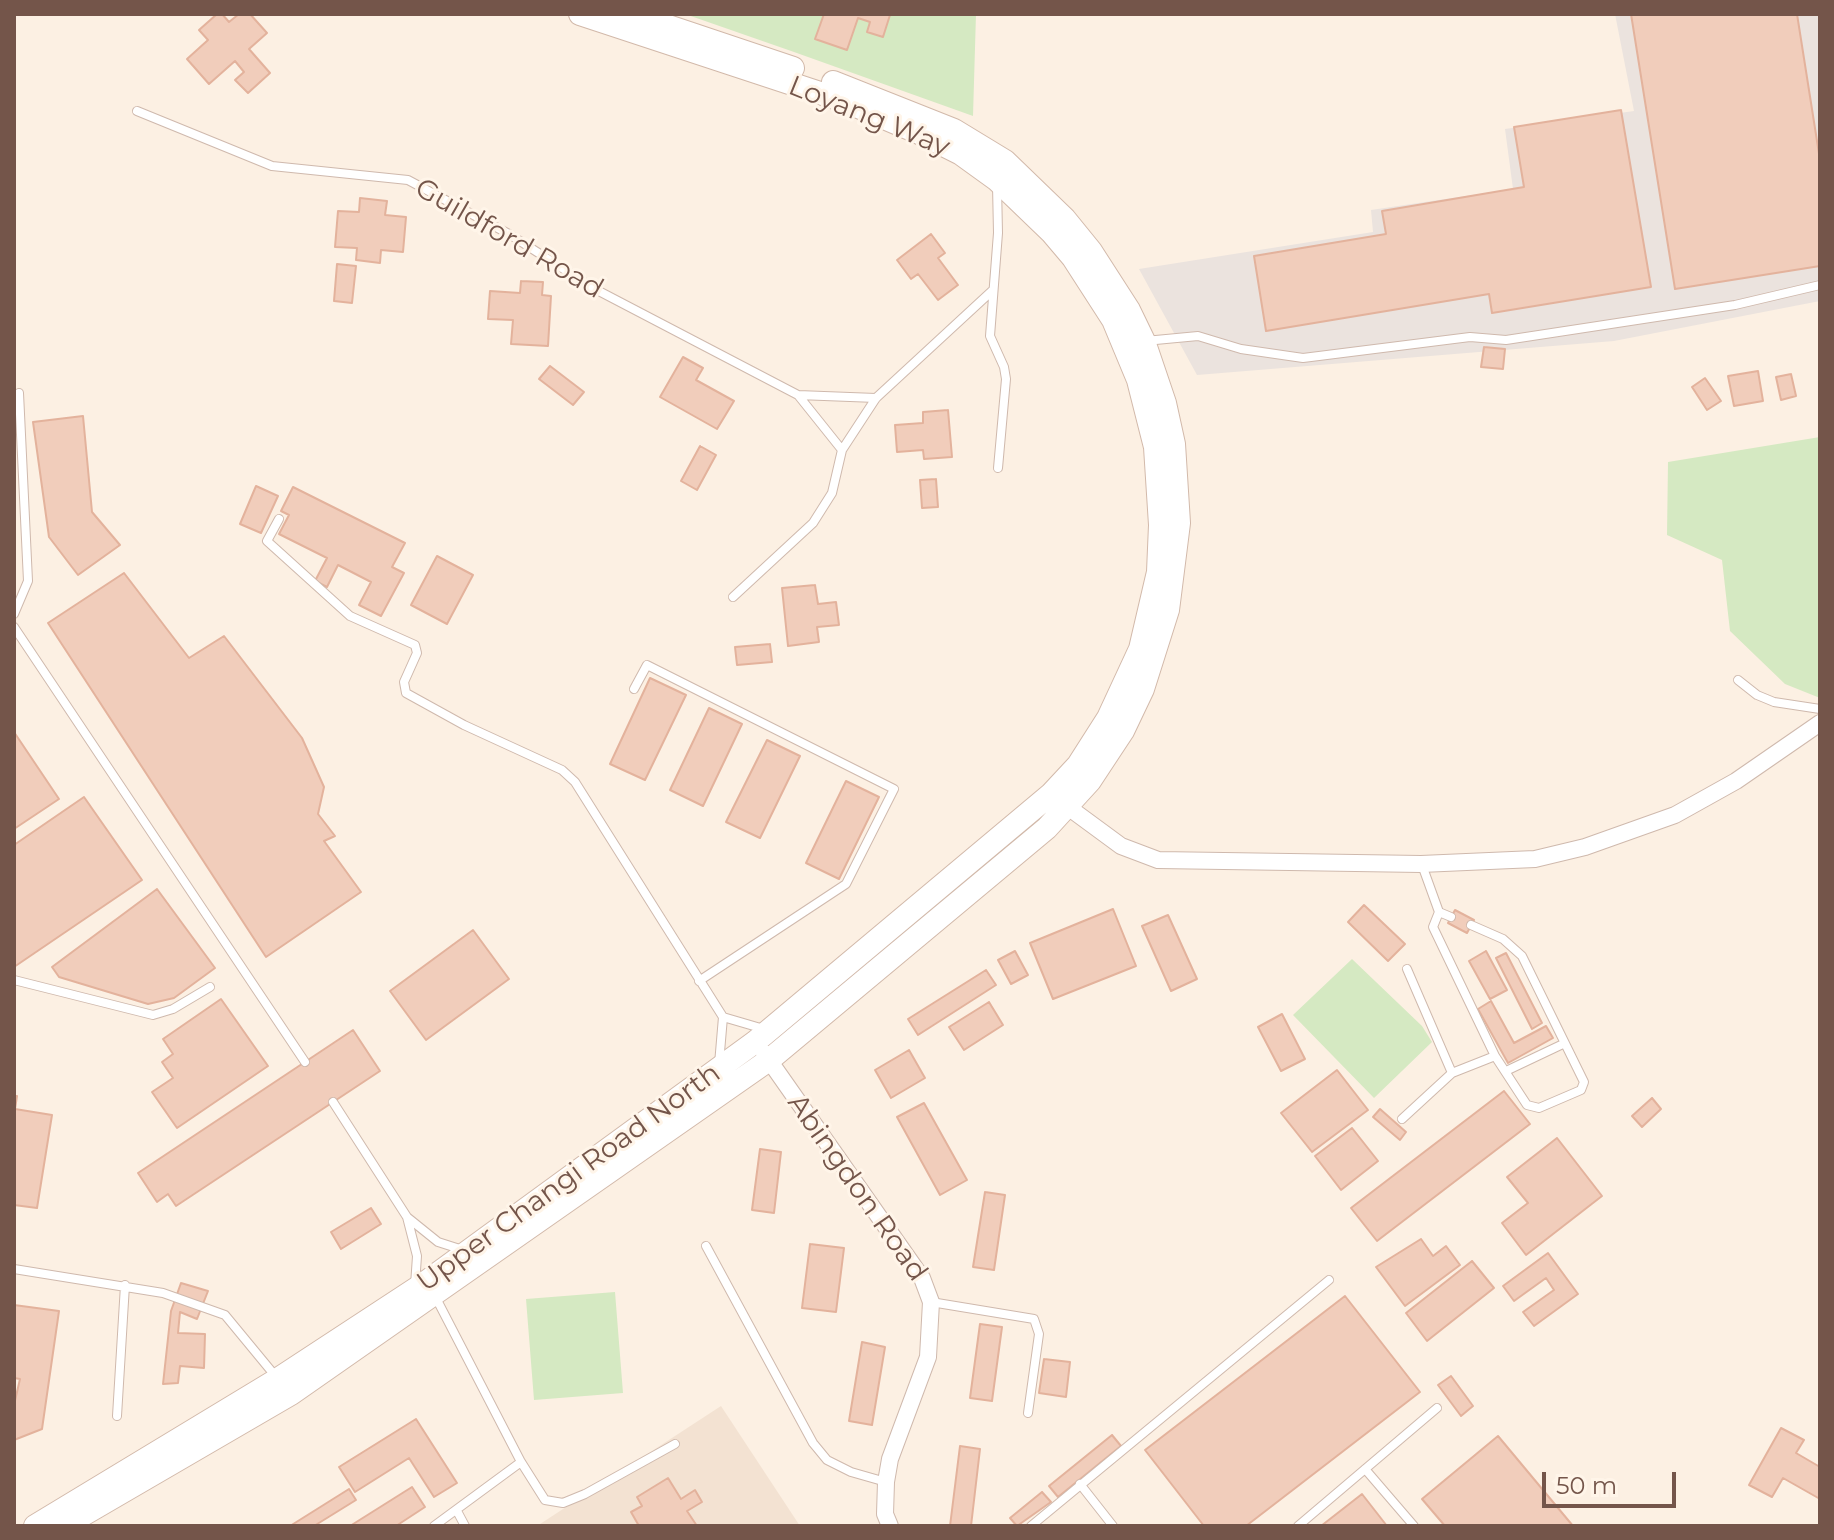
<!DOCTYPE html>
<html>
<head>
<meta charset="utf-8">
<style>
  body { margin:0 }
  #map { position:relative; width:1834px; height:1540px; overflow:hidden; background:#fcf0e3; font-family:Montserrat,sans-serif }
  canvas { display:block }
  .frame { position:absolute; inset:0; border:16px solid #74554a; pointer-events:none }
  .scale { position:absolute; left:1542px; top:1472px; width:134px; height:36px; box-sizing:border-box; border:4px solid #74554a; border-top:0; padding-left:10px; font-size:24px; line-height:28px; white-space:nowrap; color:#74554a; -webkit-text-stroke:6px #fff5e9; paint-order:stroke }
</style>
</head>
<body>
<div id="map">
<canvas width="1834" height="1540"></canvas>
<div class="frame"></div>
<div class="scale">50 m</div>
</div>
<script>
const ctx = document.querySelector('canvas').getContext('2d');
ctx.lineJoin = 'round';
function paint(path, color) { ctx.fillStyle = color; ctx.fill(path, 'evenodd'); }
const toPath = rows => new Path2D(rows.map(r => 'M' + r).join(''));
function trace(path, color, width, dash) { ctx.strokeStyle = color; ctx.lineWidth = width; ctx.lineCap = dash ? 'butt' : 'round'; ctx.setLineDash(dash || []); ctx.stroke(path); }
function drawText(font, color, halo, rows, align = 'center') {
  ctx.font = font + ' Montserrat,sans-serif'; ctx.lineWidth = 6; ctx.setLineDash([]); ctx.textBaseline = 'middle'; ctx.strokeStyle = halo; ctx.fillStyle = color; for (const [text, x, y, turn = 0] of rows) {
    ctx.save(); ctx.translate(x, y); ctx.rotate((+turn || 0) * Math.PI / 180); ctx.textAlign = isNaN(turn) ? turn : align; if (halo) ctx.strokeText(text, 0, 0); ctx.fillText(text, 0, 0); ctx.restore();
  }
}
paint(toPath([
  [721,1406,800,1526,537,1526]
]), '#f3e2d2');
paint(toPath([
  [1615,14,1820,14,1820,301,1614,341,1197,375,1139,269,1373,232,1371,210,1513,189,1505,129,1634,111]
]), '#ebe3de');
paint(toPath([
  [685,14,976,14,973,116,794,52],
  [1820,437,1820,698,1785,684,1730,631,1722,560,1667,535,1668,462],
  [1352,959,1422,1026,1432,1042,1374,1098,1293,1015],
  [615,1292,623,1393,534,1400,526,1299]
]), '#d5e9c2');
const building = toPath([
  [217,14,222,14,229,22,239,14,250,14,267,33,249,49,270,73,248,93,235,80,244,72,235,61,209,84,187,59,208,40,199,30,217,14],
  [824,14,888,14,890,15,883,37,867,32,870,22,858,18,847,50,815,39,824,14],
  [1631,14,1797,14,1820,160,1820,266,1675,289,1631,14],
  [1621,110,1651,287,1492,313,1489,294,1266,331,1254,256,1386,234,1382,211,1524,187,1514,127,1621,110],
  [360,198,387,201,385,215,406,217,403,252,381,250,380,263,356,260,357,248,335,247,338,211,359,212,360,198],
  [931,234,945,253,938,258,958,285,938,300,918,274,911,279,897,260,931,234],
  [337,264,356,266,352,303,334,301,337,264],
  [521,281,543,282,542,295,551,296,548,346,511,344,513,320,488,319,490,291,520,293,521,281],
  [1484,347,1505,349,1503,369,1481,367,1484,347],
  [683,357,703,368,696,380,734,401,717,429,660,397,683,357],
  [550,366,584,392,573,405,539,379,550,366],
  [1758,371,1763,401,1734,406,1728,376,1758,371],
  [1791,374,1796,396,1781,400,1776,377,1791,374],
  [1705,378,1721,401,1707,410,1692,387,1705,378],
  [948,410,952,457,924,459,923,450,897,452,895,425,923,423,923,412,948,410],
  [83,416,92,512,120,545,78,575,49,537,33,422,83,416],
  [700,446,716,455,697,490,681,481,700,446],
  [936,479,938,507,922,508,920,480,936,479],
  [256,486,278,496,261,533,240,524,256,486],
  [293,487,405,543,392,567,404,573,381,616,359,605,371,582,338,565,327,587,315,581,327,558,279,534,289,515,281,511,293,487],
  [437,556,473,575,447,624,411,605,437,556],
  [124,573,189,658,224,636,302,738,324,787,318,814,335,836,324,841,361,892,266,957,48,623,124,573],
  [815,585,818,604,836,602,839,625,817,627,819,642,788,646,782,588,815,585],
  [770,644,772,662,737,665,735,647,770,644],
  [650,678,686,695,645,780,610,764,650,678],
  [709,708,742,724,703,806,670,790,709,708],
  [14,732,59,799,14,829,14,732],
  [767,740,800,756,760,838,726,822,767,740],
  [846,781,879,797,839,879,806,863,846,781],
  [84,797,142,880,14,967,14,845,84,797],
  [157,889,215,968,174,998,148,1004,59,977,52,967,157,889],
  [1364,905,1405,944,1388,961,1348,922,1364,905],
  [1113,909,1136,966,1053,999,1030,943,1113,909],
  [1455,910,1474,920,1467,933,1448,923,1455,910],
  [1168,915,1197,979,1171,991,1142,926,1168,915],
  [473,930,509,979,426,1040,390,991,473,930],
  [1015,951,1028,975,1011,984,998,960,1015,951],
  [1486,951,1507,990,1490,999,1469,961,1486,951],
  [1506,953,1542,1023,1532,1029,1496,958,1506,953],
  [986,970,996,985,918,1035,908,1019,986,970],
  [221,999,268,1066,177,1128,152,1092,173,1078,162,1062,173,1054,163,1039,221,999],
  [1491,1001,1514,1043,1546,1026,1553,1038,1508,1063,1478,1009,1491,1001],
  [989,1002,1003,1025,964,1050,949,1027,989,1002],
  [1282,1014,1305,1059,1281,1071,1258,1027,1282,1014],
  [353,1030,380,1071,176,1206,168,1194,157,1202,138,1173,353,1030],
  [909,1050,925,1078,891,1098,875,1070,909,1050],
  [1337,1070,1368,1110,1312,1152,1281,1113,1337,1070],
  [1504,1091,1530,1124,1377,1241,1351,1208,1504,1091],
  [14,1096,17,1096,15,1109,52,1115,37,1208,14,1205,14,1096],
  [1652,1098,1661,1109,1642,1127,1632,1116,1652,1098],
  [924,1103,967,1180,940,1195,897,1117,924,1103],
  [1380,1109,1406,1132,1400,1140,1373,1117,1380,1109],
  [1352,1128,1378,1161,1341,1190,1315,1156,1352,1128],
  [1557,1138,1602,1196,1526,1255,1502,1223,1528,1203,1507,1177,1557,1138],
  [760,1149,781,1152,774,1213,752,1210,760,1149],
  [985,1192,1005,1195,994,1270,973,1267,985,1192],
  [371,1208,381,1224,341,1249,331,1232,371,1208],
  [1421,1239,1433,1256,1446,1246,1460,1265,1405,1306,1376,1267,1421,1239],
  [810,1244,844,1248,836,1312,802,1308,810,1244],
  [1548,1253,1578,1294,1534,1326,1523,1312,1554,1290,1546,1278,1514,1301,1503,1286,1548,1253],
  [1472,1261,1494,1288,1427,1341,1406,1313,1472,1261],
  [181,1283,208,1291,197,1319,180,1312,178,1333,205,1334,204,1368,180,1366,178,1383,163,1384,171,1311,181,1283],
  [1345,1296,1420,1392,1246,1526,1204,1526,1145,1450,1345,1296],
  [14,1305,59,1311,42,1429,14,1440,14,1405,20,1379,14,1378,14,1305],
  [980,1324,1002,1327,992,1401,970,1398,980,1324],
  [862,1342,885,1347,872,1425,849,1421,862,1342],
  [1044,1359,1070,1362,1066,1397,1039,1393,1044,1359],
  [1451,1376,1473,1406,1461,1416,1438,1385,1451,1376],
  [416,1419,457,1483,434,1497,409,1458,355,1492,339,1467,416,1419],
  [1781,1428,1804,1440,1796,1453,1820,1467,1820,1499,1783,1478,1772,1497,1749,1485,1781,1428],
  [1112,1435,1121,1446,1058,1497,1049,1486,1112,1435],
  [1498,1436,1573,1526,1445,1526,1422,1499,1498,1436],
  [960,1446,980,1449,971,1526,950,1526,960,1446],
  [668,1478,681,1499,695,1490,702,1502,687,1511,697,1526,639,1526,631,1512,642,1506,637,1497,668,1478],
  [412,1487,425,1507,396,1526,350,1526,412,1487],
  [349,1489,356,1500,314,1526,290,1526,349,1489],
  [1042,1492,1051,1502,1017,1526,1010,1518,1042,1492],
  [1362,1494,1387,1526,1321,1526,1362,1494]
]);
paint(building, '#f1cdbb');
trace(building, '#e3b29c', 2);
const lane = toPath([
  [137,111,272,166,408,180,509,234,593,288,798,395,842,450],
  [997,185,998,233,990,336,1004,367,1006,379,998,468],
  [1145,341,1198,336,1241,349,1303,358,1470,337,1506,340,1735,305,1820,285],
  [798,395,876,398],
  [279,519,267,541,350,616,415,645,417,653,404,682,406,693,464,725,562,770,575,782,723,1017,719,1064],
  [733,597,813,523,832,493,842,450,876,398,993,290],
  [14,614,28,581,19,393],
  [14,627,305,1062],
  [1738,680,1757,695,1774,702,1820,709],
  [634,689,647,665,894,789,846,884,699,981],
  [1422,865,1439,912],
  [1451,917,1439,912,1433,927,1495,1056,1527,1105,1539,1108,1581,1090,1584,1082,1522,956,1503,939,1471,925],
  [1407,969,1452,1073],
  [14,980,153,1015,173,1009,210,987],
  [723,1017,764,1029],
  [1506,1071,1563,1044],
  [333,1102,407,1217],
  [1402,1119,1452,1073,1495,1056],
  [706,1246,813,1443,827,1460,851,1472,886,1482],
  [14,1269,163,1293,225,1315,277,1378],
  [415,1285,417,1256,407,1217,438,1242,463,1250],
  [436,1298,521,1462,545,1500,563,1503,585,1494,675,1444],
  [931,1302,1034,1319,1039,1334,1028,1413],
  [117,1416,125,1285],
  [1365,1469,1414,1526],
  [1080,1484,1113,1526],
  [457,1511,465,1526],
  [434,1526,521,1462],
  [1031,1526,1329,1280],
  [1298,1526,1437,1408]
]);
const street = toPath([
  [1068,807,1121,846,1158,860,1421,864,1535,859,1585,847,1675,815,1736,781,1820,723],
  [764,1053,922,1278,931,1302,928,1357,890,1459,886,1482,885,1514,890,1526]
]);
const secondary = toPath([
  [632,14,793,68],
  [35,1526,278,1379,426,1282,755,1042,1051,794,1078,765,1108,718,1140,649,1158,572,1160,525,1155,447,1138,380,1113,320,1073,258,1051,232,997,180,961,154,919,133,844,101,580,14],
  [64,1526,291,1394,769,1060,1047,828,1090,781,1123,731,1143,689,1168,610,1179,523,1174,444,1165,403,1144,341,1129,310,1091,251,1065,219,1005,161,954,130,833,82]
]);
trace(lane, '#cfb9ad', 10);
trace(street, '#cfb9ad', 18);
trace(secondary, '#d2b9aa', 24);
trace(lane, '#fff', 8);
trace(street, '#fff', 16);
trace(secondary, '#fff', 22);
drawText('28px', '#74554a', '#fff5e9', [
  ["Loyang Way",869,117,22],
  ["Guildford Road",509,239,30],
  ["Upper Changi Road North",569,1178,-36],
  ["Abingdon Road",857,1188,55]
]);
</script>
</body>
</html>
